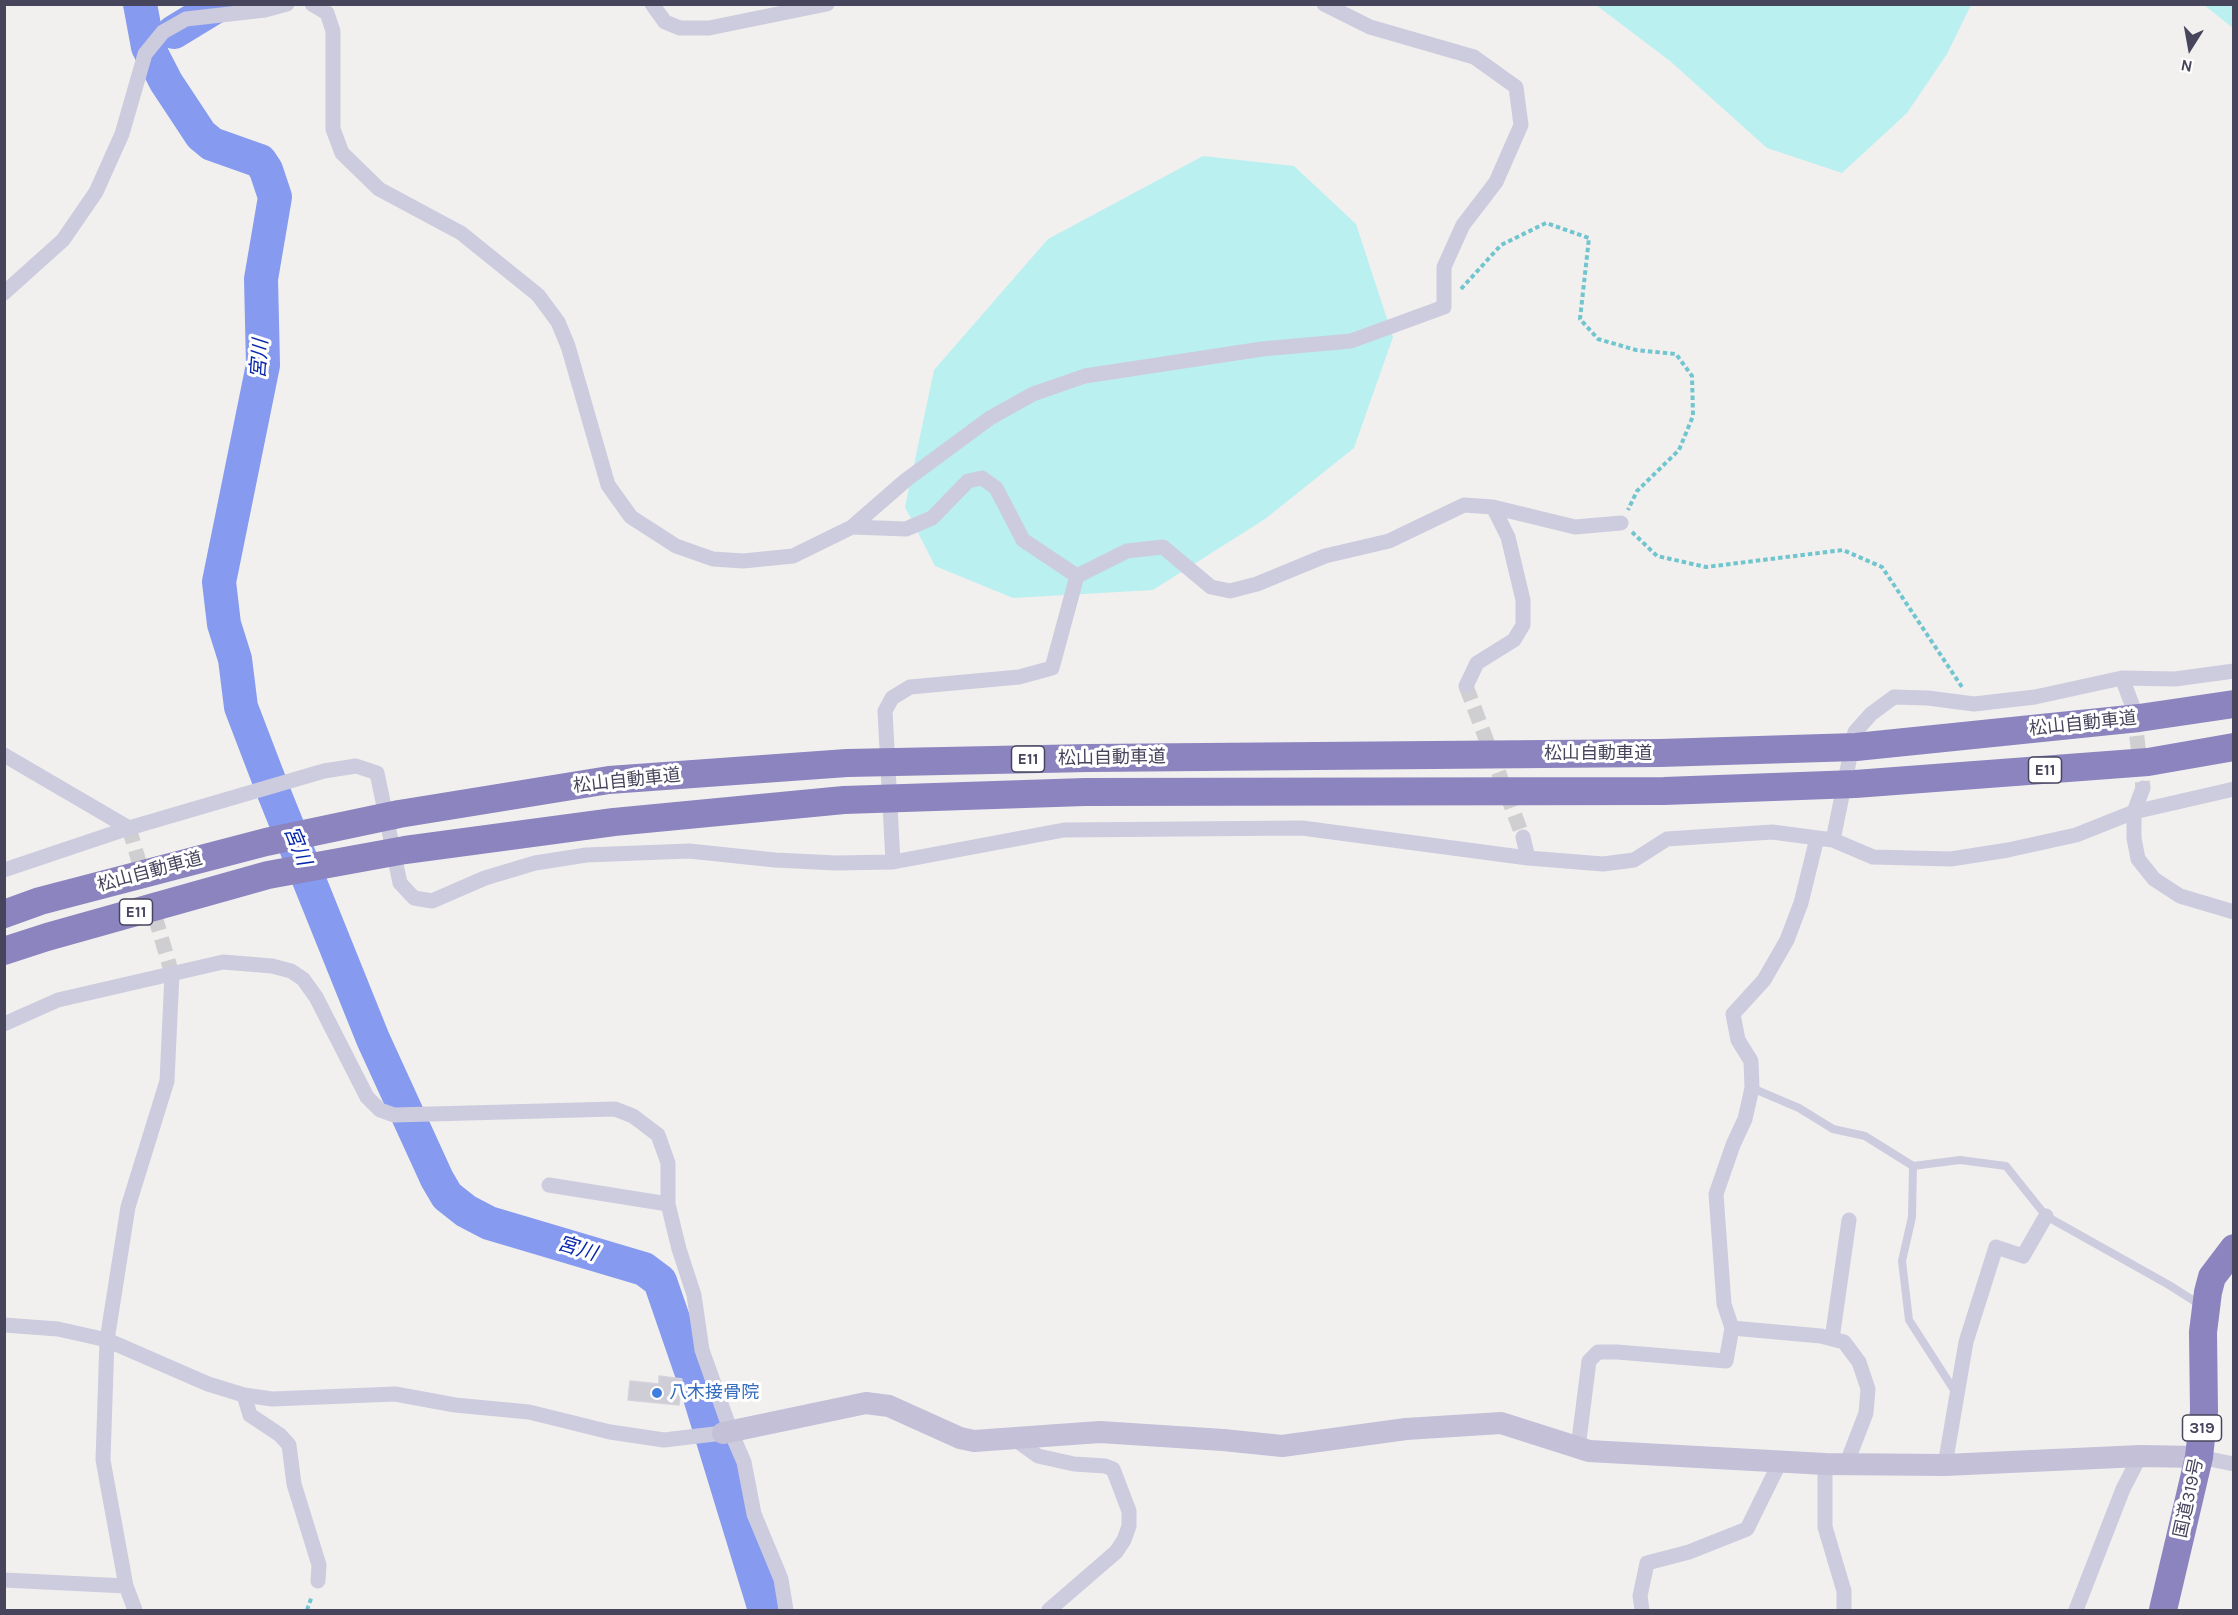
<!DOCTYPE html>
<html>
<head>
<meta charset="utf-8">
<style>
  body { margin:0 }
  #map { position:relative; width:2238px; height:1615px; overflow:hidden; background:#f1f0ee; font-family:Karla,sans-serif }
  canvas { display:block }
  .frame { position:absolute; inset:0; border:6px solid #47455c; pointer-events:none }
  .north { position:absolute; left:2160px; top:18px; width:60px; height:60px; -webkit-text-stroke:4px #fff; paint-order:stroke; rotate:191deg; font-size:16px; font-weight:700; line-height:24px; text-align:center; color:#47455c }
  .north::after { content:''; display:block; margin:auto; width:21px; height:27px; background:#47455c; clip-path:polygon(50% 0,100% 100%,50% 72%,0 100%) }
</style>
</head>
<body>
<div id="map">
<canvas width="2238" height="1615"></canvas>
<div class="frame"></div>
<div class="north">N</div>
</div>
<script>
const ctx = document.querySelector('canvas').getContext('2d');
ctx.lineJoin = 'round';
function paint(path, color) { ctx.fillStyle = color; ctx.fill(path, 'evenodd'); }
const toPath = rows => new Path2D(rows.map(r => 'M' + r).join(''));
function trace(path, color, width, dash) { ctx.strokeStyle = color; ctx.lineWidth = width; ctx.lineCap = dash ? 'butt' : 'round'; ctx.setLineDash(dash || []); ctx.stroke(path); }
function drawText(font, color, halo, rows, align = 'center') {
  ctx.font = font + ' Karla,"Noto Sans JP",sans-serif'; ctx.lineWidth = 6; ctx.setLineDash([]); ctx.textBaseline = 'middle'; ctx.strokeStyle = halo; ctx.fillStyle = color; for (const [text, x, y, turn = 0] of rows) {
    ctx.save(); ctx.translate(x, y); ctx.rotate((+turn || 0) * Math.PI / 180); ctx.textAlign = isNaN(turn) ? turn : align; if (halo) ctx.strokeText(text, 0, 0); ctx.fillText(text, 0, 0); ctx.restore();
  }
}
paint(toPath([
  [1596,5,1971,5,1947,54,1907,113,1842,173,1767,148,1670,61],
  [2204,5,2233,5,2233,28],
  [1203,156,1294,166,1356,224,1393,337,1354,448,1265,519,1153,590,1013,598,935,566,905,507,934,370,1048,239]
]), '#baf0f0');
trace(toPath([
  [140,4,148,47,166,82,201,135,212,144,260,161,266,170,275,197,261,279,263,365,219,582,224,624,235,659,241,707,272,788,373,1039,437,1179,447,1196,466,1211,489,1223,644,1269,660,1281,699,1394,765,1610],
  [174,32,220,4]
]), '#869aef', 34);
const building = toPath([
  [659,1376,682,1379,679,1405,628,1400,630,1381,659,1384,659,1376]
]);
paint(building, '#cfcdd6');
trace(building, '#d4d2da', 1.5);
trace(toPath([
  [1466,686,1523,837],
  [2134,713,2143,788],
  [129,828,172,974]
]), '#cfced1', 15, [15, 8]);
trace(toPath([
  [1461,289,1501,245,1546,223,1589,238,1580,319,1598,339,1636,350,1676,354,1692,376,1693,416,1679,450,1637,491,1628,510],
  [1632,532,1657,556,1706,567,1843,550,1882,567,1962,687],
  [307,1610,312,1596]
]), '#71c5cf', 4, [4.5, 3]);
trace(toPath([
  [1752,1088,1799,1108,1833,1129,1865,1136,1913,1166,1912,1217,1902,1261,1909,1320,1956,1393],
  [1913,1166,1960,1160,2006,1166,2046,1216,2169,1285,2199,1304]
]), '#cdccdf', 8);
trace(toPath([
  [312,4,327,13,333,31,333,129,342,153,379,189,461,233,538,295,558,322,568,346,608,485,631,517,676,546,713,559,743,561,793,556,852,527,906,480,990,418,1033,394,1085,376,1262,349,1351,341,1444,307,1444,267,1463,225,1496,182,1521,125,1516,87,1474,57,1370,27,1324,4],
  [652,4,665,22,680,28,709,28,827,4],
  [4,293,63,240,96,192,122,134,145,54,163,32,186,19,265,10,287,4],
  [852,527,906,529,932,518,968,481,982,478,996,488,1023,540,1077,576],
  [2122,678,2133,707],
  [1466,686,1477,663,1514,640,1523,625,1523,600,1508,537,1493,507],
  [4,755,129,828],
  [2143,788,2134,812,2134,838,2138,859,2154,879,2180,896,2234,912],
  [1523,837,1528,858],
  [1817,838,1801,903,1787,940,1764,980,1733,1014,1738,1040,1751,1061,1752,1088,1745,1119,1733,1145,1716,1194,1724,1304,1732,1328,1821,1336,1844,1342,1859,1362,1868,1389,1866,1413,1846,1465],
  [1833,840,1855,732,1871,714,1894,697,1928,698,1974,704,2035,697,2122,678,2175,679,2234,671],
  [893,862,885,711,892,698,910,687,1019,677,1052,668,1077,576,1127,551,1163,547,1211,587,1230,591,1257,584,1325,556,1389,541,1464,505,1493,507,1575,527,1621,523],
  [4,870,129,828,324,771,356,766,377,773,400,883,414,898,432,901,485,878,535,863,586,855,689,851,775,860,836,863,893,862,1064,830,1302,828,1528,858,1603,864,1634,860,1667,839,1772,832,1833,840,1873,857,1951,859,2008,850,2076,835,2134,812,2234,789],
  [4,1024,58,1000,223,962,272,966,291,971,303,979,316,997,367,1097,380,1110,394,1115,615,1109,633,1116,658,1135,668,1163,668,1204,679,1249,694,1295,702,1350,731,1432,744,1462,754,1514,781,1579,786,1610],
  [549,1185,668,1204],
  [4,1325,58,1329,107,1340,208,1384,244,1395,272,1399,395,1394,455,1405,529,1412,610,1432,664,1440,723,1433],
  [1832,1339,1849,1220],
  [244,1395,250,1415,280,1435,289,1445,294,1484,319,1565,318,1581],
  [1013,1438,1038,1456,1074,1464,1105,1466,1113,1469,1129,1511,1129,1526,1124,1540,1116,1552,1049,1610],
  [1578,1448,1589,1361,1598,1352,1617,1352,1726,1361,1732,1328],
  [2199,1457,2234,1464],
  [1825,1464,1825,1527,1844,1591,1844,1610],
  [1945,1465,1966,1342,1996,1247,2023,1256,2046,1216],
  [4,1580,126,1586],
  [135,1610,126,1586,103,1460,107,1340,128,1207,167,1081,172,974],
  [1642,1610,1640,1596,1647,1563,1689,1552,1747,1529,1780,1462],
  [2076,1610,2123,1489,2140,1456]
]), '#cdccdf', 15);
trace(toPath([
  [723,1433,866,1403,889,1406,960,1438,974,1441,1100,1432,1223,1440,1282,1446,1406,1429,1501,1423,1589,1451,1825,1464,1945,1465,2140,1456,2199,1457]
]), '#c3c0d8', 22);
trace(toPath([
  [4,914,40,901,266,842,399,814,609,780,847,763,1089,758,1660,753,1856,747,2139,718,2234,704],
  [4,951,47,937,268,875,405,850,614,822,844,800,1085,792,1664,791,1855,784,2148,762,2234,747],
  [2163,1610,2199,1457,2204,1411,2203,1332,2208,1292,2212,1277,2234,1248]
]), '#8b84bf', 28);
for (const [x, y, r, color] of [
  [657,1393,6,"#3f7fe0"]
]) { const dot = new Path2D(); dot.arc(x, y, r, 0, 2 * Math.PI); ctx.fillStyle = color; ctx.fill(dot); trace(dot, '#fff', 2); }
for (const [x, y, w] of [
  [1028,759,33],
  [2045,770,33],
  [136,912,33],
  [2202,1428,39]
]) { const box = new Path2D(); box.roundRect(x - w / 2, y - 13, w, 26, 4.5); ctx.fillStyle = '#fff'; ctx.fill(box); trace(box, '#47455c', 1.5); }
drawText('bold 16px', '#47455c', null, [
  ["E11",1028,759],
  ["E11",2045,770],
  ["E11",136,912],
  ["319",2202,1428]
]);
drawText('18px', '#47455c', '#fff', [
  ["松山自動車道",2083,724,-6],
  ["松山自動車道",1598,754],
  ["松山自動車道",1112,758,-1],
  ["松山自動車道",627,781,-6],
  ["松山自動車道",150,872,-15],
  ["国道319号",2189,1498,-78]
]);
drawText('18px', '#366cbe', '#fff', [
  ["八木接骨院",669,1393]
], 'left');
drawText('italic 20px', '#0726ad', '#fff', [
  ["宮川",260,359,-86],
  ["宮川",297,846,68],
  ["宮川",577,1249,17]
]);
</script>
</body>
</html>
